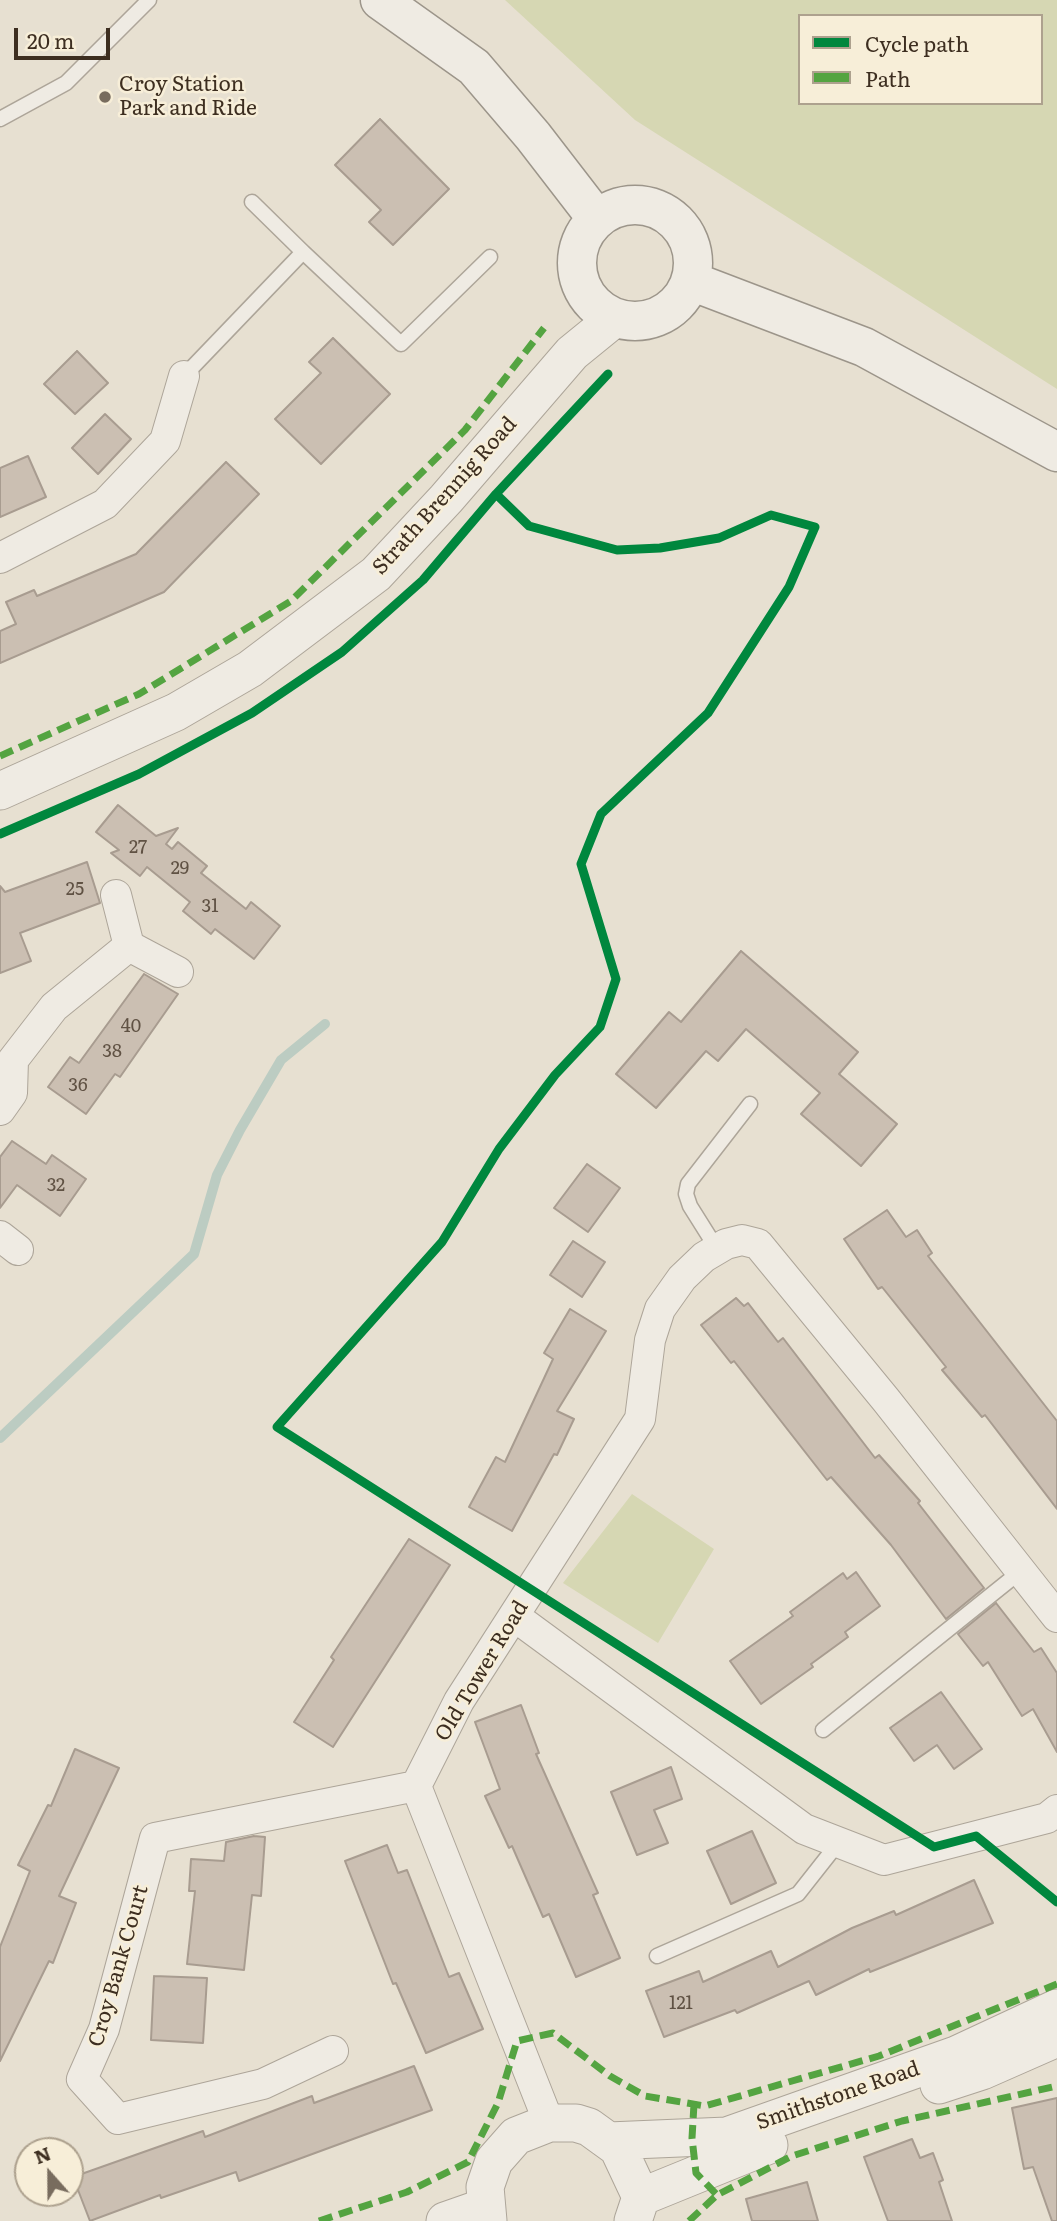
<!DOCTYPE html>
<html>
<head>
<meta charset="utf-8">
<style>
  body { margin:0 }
  #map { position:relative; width:1057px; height:2221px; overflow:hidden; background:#e7e0d1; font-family:Literata,serif }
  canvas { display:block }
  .legend { position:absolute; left:798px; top:14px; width:245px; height:91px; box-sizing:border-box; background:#f7eed8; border:2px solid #ada18e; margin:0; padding:9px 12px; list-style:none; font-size:21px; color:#3d2e20 }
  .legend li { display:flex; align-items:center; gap:14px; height:35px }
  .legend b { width:35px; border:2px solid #ada18e }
  .north { position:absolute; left:14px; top:2137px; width:70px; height:70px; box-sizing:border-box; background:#f7eed8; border:2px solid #ada18e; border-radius:50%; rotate:339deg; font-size:19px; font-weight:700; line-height:28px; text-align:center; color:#3d2e20 }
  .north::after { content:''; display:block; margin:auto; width:24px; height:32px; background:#786c5e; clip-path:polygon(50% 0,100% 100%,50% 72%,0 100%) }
  .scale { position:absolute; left:14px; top:28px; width:96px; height:32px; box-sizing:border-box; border:4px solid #3d2e20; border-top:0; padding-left:9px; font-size:21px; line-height:24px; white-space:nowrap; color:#3d2e20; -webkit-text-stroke:5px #f7eed8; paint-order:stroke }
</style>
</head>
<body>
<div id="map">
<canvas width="1057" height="2221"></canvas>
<ul class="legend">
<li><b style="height:9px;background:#00873e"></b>Cycle path</li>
<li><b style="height:9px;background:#54a441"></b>Path</li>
</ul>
<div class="north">N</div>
<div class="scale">20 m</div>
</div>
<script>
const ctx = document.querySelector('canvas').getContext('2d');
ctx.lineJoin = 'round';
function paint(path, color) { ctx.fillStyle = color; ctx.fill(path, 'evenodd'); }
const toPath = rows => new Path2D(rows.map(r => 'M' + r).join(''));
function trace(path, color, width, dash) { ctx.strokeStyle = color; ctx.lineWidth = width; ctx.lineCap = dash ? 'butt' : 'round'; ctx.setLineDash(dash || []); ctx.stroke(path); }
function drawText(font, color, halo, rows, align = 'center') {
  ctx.font = font + ' Literata,serif'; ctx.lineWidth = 5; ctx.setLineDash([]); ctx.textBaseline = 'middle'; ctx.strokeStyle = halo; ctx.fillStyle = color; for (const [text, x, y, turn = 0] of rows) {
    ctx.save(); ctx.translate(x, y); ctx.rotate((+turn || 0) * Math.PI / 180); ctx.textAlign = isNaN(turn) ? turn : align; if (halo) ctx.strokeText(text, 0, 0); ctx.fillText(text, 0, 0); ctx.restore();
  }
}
paint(toPath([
  [505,0,1057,0,1057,389,635,120],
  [800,16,1041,16,1041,103,800,103],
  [632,1494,714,1549,658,1643,563,1583]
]), '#d6d7b3');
trace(toPath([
  [0,1438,194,1254,217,1175,240,1130,281,1060,325,1024]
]), '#bcccc2', 10);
const building = toPath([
  [380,119,449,189,393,245,369,222,381,210,335,165,380,119],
  [333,338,390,394,321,464,275,419,321,373,309,362,333,338],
  [77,351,108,383,75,414,44,384,77,351],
  [105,414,131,439,98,474,72,448,105,414],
  [28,456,46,497,0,517,0,468,28,456],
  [226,462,259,494,164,592,0,663,0,631,16,624,6,602,34,590,37,596,136,554,226,462],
  [118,805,156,836,178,828,166,844,172,849,178,842,207,866,201,873,246,909,251,902,280,926,254,959,215,929,211,934,183,911,190,902,147,867,140,876,111,853,119,850,96,832,118,805],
  [87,862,100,903,20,933,31,961,0,973,0,886,5,892,87,862],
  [741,951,858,1052,839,1074,897,1124,861,1166,801,1114,820,1093,746,1029,718,1061,706,1051,656,1108,616,1074,669,1012,681,1022,741,951],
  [144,974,178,994,120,1077,115,1074,86,1114,48,1087,70,1057,79,1063,144,974],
  [12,1141,46,1164,52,1155,86,1179,60,1216,17,1185,0,1208,0,1157,12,1141],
  [587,1164,620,1188,588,1232,554,1208,587,1164],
  [887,1210,906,1237,917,1230,932,1253,928,1256,1057,1421,1057,1509,985,1415,982,1417,942,1370,946,1367,882,1287,878,1289,844,1239,887,1210],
  [573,1241,605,1262,582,1297,550,1275,573,1241],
  [736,1298,744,1306,748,1303,778,1342,783,1338,875,1458,879,1455,920,1501,918,1503,984,1588,946,1619,891,1545,831,1477,827,1480,734,1361,731,1363,701,1325,736,1298],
  [570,1309,606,1331,557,1411,574,1419,557,1455,554,1454,512,1531,469,1507,496,1457,505,1462,553,1359,544,1353,570,1309],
  [409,1539,450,1565,333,1747,294,1722,334,1660,331,1657,409,1539],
  [856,1572,880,1606,845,1632,848,1637,811,1664,813,1667,761,1704,730,1661,793,1616,790,1612,843,1573,847,1579,856,1572],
  [996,1603,1034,1652,1041,1648,1057,1673,1057,1752,1033,1709,1022,1716,988,1662,983,1666,958,1634,996,1603],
  [941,1692,982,1749,954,1769,937,1745,914,1761,890,1728,941,1692],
  [521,1705,539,1753,536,1754,598,1893,593,1895,620,1958,576,1977,549,1914,543,1917,512,1846,509,1848,485,1796,500,1789,475,1722,521,1705],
  [75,1749,119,1768,59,1896,76,1903,53,1963,49,1961,0,2061,0,1947,30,1871,18,1865,48,1805,51,1806,75,1749],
  [671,1767,682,1799,654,1810,668,1843,637,1855,611,1792,671,1767],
  [752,1831,776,1883,731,1904,707,1851,752,1831],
  [254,1836,265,1837,261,1896,252,1895,244,1970,187,1964,195,1891,189,1891,191,1859,224,1861,226,1842,254,1836],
  [387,1845,398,1873,407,1870,449,1977,459,1973,483,2029,426,2053,396,1983,393,1984,345,1861,387,1845],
  [974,1880,993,1923,870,1972,869,1969,816,1995,809,1981,737,2013,735,2010,664,2037,646,1991,699,1971,703,1982,771,1951,778,1967,852,1928,894,1911,896,1915,974,1880],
  [154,1976,207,1978,203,2043,151,2040,154,1976],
  [414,2066,432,2110,239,2181,236,2172,161,2198,160,2195,90,2221,73,2177,203,2131,205,2137,312,2096,314,2103,414,2066],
  [1057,2098,1057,2221,1052,2221,1033,2167,1024,2169,1012,2108,1057,2098],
  [912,2139,920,2158,933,2153,943,2180,939,2182,952,2221,888,2221,864,2157,912,2139],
  [807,2182,818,2221,752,2221,746,2199,807,2182]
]);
paint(building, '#cbbfb2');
trace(building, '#a89c90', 2);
const service = toPath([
  [0,119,66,83,149,0],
  [252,202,303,252],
  [184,376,303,252,401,344,490,257],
  [717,1249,690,1206,686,1194,688,1184,750,1104],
  [823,1730,1021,1571],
  [657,1956,798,1894,839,1842]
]);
const minor = toPath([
  [0,558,105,504,165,441,184,376],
  [129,946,178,972],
  [0,1110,12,1093,13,1060,54,1007,129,946,116,895],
  [0,1236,18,1250],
  [514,1616,804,1829,884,1860,1047,1818,1057,1810],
  [333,2051,263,2084,118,2119,82,2079,104,2029,155,1838,416,1786],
  [549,2123,416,1786,459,1701,640,1419,650,1340,660,1309,682,1278,704,1257,726,1244,742,1240,758,1244,886,1400,1057,1617]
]);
const tertiary = toPath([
  [0,791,176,712,250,669,376,574,446,499,572,353,615,318],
  [939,2085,982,2071,1057,2038],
  [609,2141,727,2136,956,2055,1057,2008],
  [445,2221,485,2207],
  [488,2221,485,2187,494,2161,516,2136,549,2123,576,2123,589,2127,618,2148,641,2197],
  [633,2221,641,2197,769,2145]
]);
const secondary = toPath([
  [380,0,474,67,533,136,597,219],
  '577 263a58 58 0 1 1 116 0a58 58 0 1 1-116 0Z',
  [691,281,864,347,1057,452]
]);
trace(service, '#ada599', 17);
trace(minor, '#ada599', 32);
trace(tertiary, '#ada599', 39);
trace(secondary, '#9c958a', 41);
trace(service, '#efebe3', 14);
trace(minor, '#efebe3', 30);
trace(tertiary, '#efebe3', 37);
trace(secondary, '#efebe3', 38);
trace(toPath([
  [0,756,139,694,291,601,465,430,544,328],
  [694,2104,692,2138,696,2173,717,2195],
  [319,2221,407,2192,468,2162,498,2103,517,2041,553,2033,610,2076,645,2096,705,2106,879,2056,1057,1984],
  [689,2221,717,2195,792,2156,902,2121,1057,2086]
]), '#54a441', 7, [14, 7]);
trace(toPath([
  [608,374,496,494,529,526,617,550,660,548,719,538,771,515,815,527,789,587,708,713,601,814,581,864,616,979,600,1027,555,1075,499,1149,442,1242,277,1427,934,1847,976,1836,1057,1902],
  [0,834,139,774,252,713,342,652,423,580,496,494]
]), '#00873e', 9);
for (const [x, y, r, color] of [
  [105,97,7,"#786c5e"]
]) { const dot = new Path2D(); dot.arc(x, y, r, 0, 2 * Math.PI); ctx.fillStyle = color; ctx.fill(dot); trace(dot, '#f7eed8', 2.5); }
drawText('18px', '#605244', null, [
  ["27",138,848],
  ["29",180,869],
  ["25",75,890],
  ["31",210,907],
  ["40",131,1027],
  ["38",112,1052],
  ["36",78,1086],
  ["32",56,1186],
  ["121",681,2004]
]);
drawText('21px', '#3d2e20', '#f7eed8', [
  ["Croy Station",119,85],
  ["Park and Ride",119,109]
], 'left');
drawText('21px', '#3d2e20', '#f7eed8', [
  ["Strath Brennig Road",445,496,-48],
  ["Old Tower Road",482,1671,-59],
  ["Croy Bank Court",119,1966,-74],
  ["Smithstone Road",838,2096,-19]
]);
</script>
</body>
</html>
